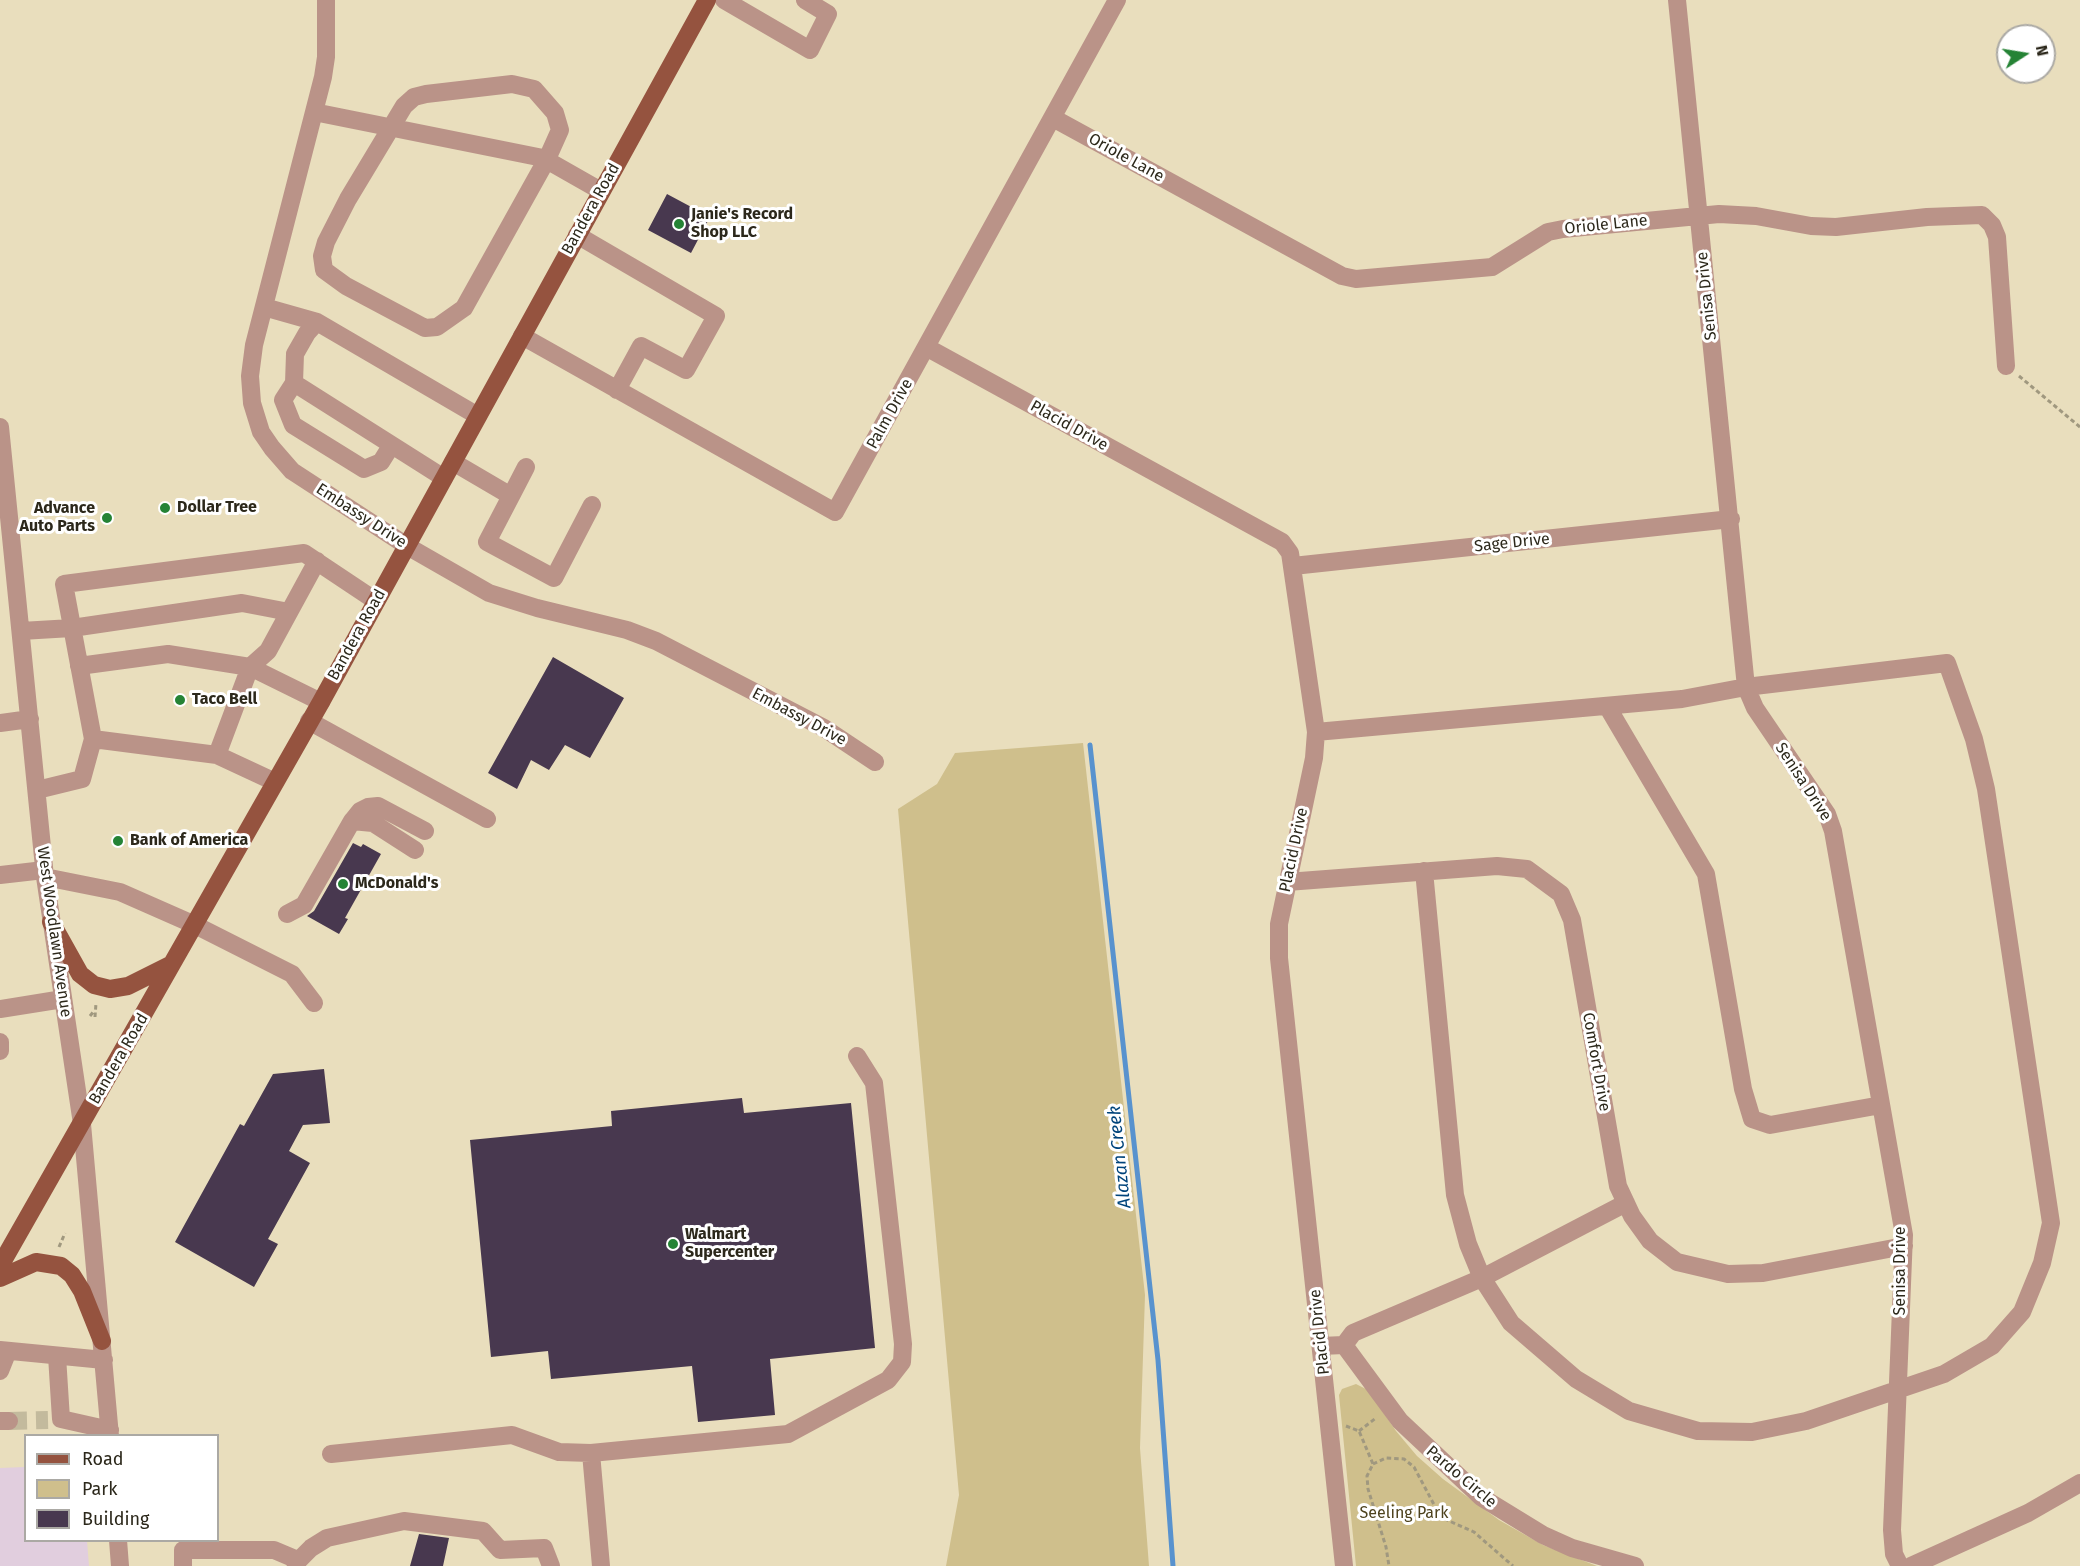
<!DOCTYPE html>
<html>
<head>
<meta charset="utf-8">
<style>
  body { margin:0 }
  #map { position:relative; width:2080px; height:1566px; overflow:hidden; background:#e9debd; font-family:"Fira Sans",sans-serif }
  canvas { display:block }
  .legend { position:absolute; left:24px; top:1434px; width:195px; height:108px; box-sizing:border-box; background:#fff; border:2px solid #aba9a4; margin:0; padding:8px 10px; list-style:none; font-size:18px; color:#2c281b }
  .legend li { display:flex; align-items:center; gap:12px; height:30px }
  .legend b { width:30px; border:2px solid #aba9a4 }
  .north { position:absolute; left:1996px; top:24px; width:60px; height:60px; box-sizing:border-box; background:#fff; border:2px solid #aba9a4; border-radius:50%; rotate:78deg; font-size:16px; font-weight:700; line-height:24px; text-align:center; color:#2c281b }
  .north::after { content:''; display:block; margin:auto; width:21px; height:27px; background:#258335; clip-path:polygon(50% 0,100% 100%,50% 72%,0 100%) }
</style>
</head>
<body>
<div id="map">
<canvas width="2080" height="1566"></canvas>
<ul class="legend">
<li><b style="height:8px;background:#95533f"></b>Road</li>
<li><b style="height:16px;background:#cfbf8c"></b>Park</li>
<li><b style="height:16px;background:#48384f"></b>Building</li>
</ul>
<div class="north">N</div>
</div>
<script>
const ctx = document.querySelector('canvas').getContext('2d');
ctx.lineJoin = 'round';
function paint(path, color) { ctx.fillStyle = color; ctx.fill(path, 'evenodd'); }
const toPath = rows => new Path2D(rows.map(r => 'M' + r).join(''));
function trace(path, color, width, dash) { ctx.strokeStyle = color; ctx.lineWidth = width; ctx.lineCap = dash ? 'butt' : 'round'; ctx.setLineDash(dash || []); ctx.stroke(path); }
function drawText(font, color, halo, rows, align = 'center') {
  ctx.font = font + ' "Fira Sans",sans-serif'; ctx.lineWidth = 6; ctx.setLineDash([]); ctx.textBaseline = 'middle'; ctx.strokeStyle = halo; ctx.fillStyle = color; for (const [text, x, y, turn = 0] of rows) {
    ctx.save(); ctx.translate(x, y); ctx.rotate((+turn || 0) * Math.PI / 180); ctx.textAlign = isNaN(turn) ? turn : align; if (halo) ctx.strokeText(text, 0, 0); ctx.fillText(text, 0, 0); ctx.restore();
  }
}
paint(toPath([
  [25,1467,26,1540,87,1541,89,1566,0,1566,0,1468]
]), '#e1cede');
paint(toPath([
  [1083,743,1145,1295,1140,1448,1149,1566,946,1566,959,1495,898,809,937,784,955,753],
  [1356,1384,1368,1390,1396,1431,1417,1456,1443,1479,1499,1520,1543,1545,1597,1566,1356,1566,1339,1395,1342,1389]
]), '#cfbf8c');
trace(toPath([
  [1090,745,1158,1360,1173,1566]
]), '#5892ce', 5);
paint(toPath([
  [667,194,710,217,691,253,648,230],
  [553,657,624,698,590,758,565,745,549,770,531,760,517,789,488,773],
  [353,843,361,847,363,844,381,854,345,918,348,919,339,934,307,916,314,911],
  [324,1069,330,1123,303,1125,289,1151,310,1163,268,1239,278,1244,254,1287,175,1242,240,1124,244,1126,273,1074],
  [742,1098,744,1113,851,1103,875,1348,770,1359,775,1415,698,1422,692,1366,551,1379,548,1351,491,1357,470,1140,612,1126,611,1111],
  [419,1534,449,1538,443,1566,410,1566]
]), '#48384f');
trace(toPath([
  [9,1421,48,1420]
]), '#c3ba9d', 18, [18, 9]);
trace(toPath([
  [2019,376,2080,427],
  [90,1016,94,1011],
  [95,1017,96,1003],
  [59,1247,65,1233],
  [1346,1426,1359,1431,1373,1464,1367,1476,1368,1489,1386,1547,1389,1566],
  [1359,1431,1376,1418],
  [1373,1464,1386,1458,1404,1459,1414,1467,1438,1512,1447,1520,1474,1532,1513,1566]
]), '#a0987f', 3, [4.5, 3]);
trace(toPath([
  [326,0,326,57,323,77,254,345,250,376,252,403,261,432,272,448,292,471,407,546,489,593,537,608,627,630,656,641,824,728,875,762],
  [724,0,810,50,828,14,805,0],
  [1677,0,1746,687,1755,708,1827,814,1833,831,1904,1235,1892,1530,1894,1554,1900,1566],
  [512,84,534,89,555,113,560,130,547,159,464,308,437,327,425,328,346,286,324,270,322,256,326,242,348,199,404,106,414,97,426,94,512,84],
  [314,112,543,158,601,191],
  [1053,118,1342,276,1356,279,1492,267,1548,232,1563,229,1719,214,1756,216,1811,226,1836,227,1927,217,1982,215,1992,225,1997,237,2006,366],
  [577,235,716,316,686,370,641,346,617,390],
  [264,307,317,322,478,416],
  [317,322,307,333,295,354,294,383,283,400,293,425,364,469,381,462,391,446],
  [522,336,835,512,1117,0],
  [926,347,1282,542,1290,553,1316,732,1314,758,1279,924,1279,958,1344,1566],
  [294,383,444,478],
  [0,427,45,877,82,1124,110,1436],
  [453,462,511,496,487,542,554,578,592,505],
  [511,496,526,467],
  [1293,566,1731,519],
  [21,631,72,628,242,603,289,612],
  [79,666,168,654,250,667,268,651,317,561],
  [1607,706,1706,874,1743,1089,1752,1119,1770,1125,1881,1105],
  [309,721,487,819],
  [0,723,30,719],
  [1316,732,1682,699,1746,687,1947,663,1974,739,1986,789,2051,1223,2042,1263,2022,1312,1992,1346,1944,1374,1806,1421,1752,1432,1698,1431,1629,1411,1576,1379,1511,1323,1482,1278,1468,1244,1455,1195,1424,871],
  [93,739,217,755,275,782],
  [217,755,250,667,321,702],
  [37,790,82,779,93,739,64,584,304,553,376,601],
  [352,821,360,811,368,807,378,806,425,831],
  [0,875,44,870],
  [45,877,120,892,195,925,292,974,314,1003],
  [1287,882,1497,866,1527,869,1561,894,1572,920,1618,1186,1632,1216,1650,1241,1677,1262,1728,1274,1763,1273,1904,1246],
  [287,914,304,905,352,821,373,823,415,850],
  [0,1009,63,999],
  [0,1042,0,1051],
  [1344,1345,1353,1333,1482,1278,1626,1203],
  [1321,1346,1344,1345,1400,1421,1481,1497,1543,1535,1572,1548,1635,1566],
  [0,1350,104,1360],
  [57,1356,61,1419,110,1430],
  [0,1371,8,1351],
  [0,1421,9,1421],
  [591,1453,601,1566],
  [331,1454,512,1435,559,1452,591,1453,788,1434,888,1380,902,1362,903,1344,874,1083,857,1056],
  [118,1540,120,1566],
  [296,1563,311,1548,327,1538,404,1521,483,1531,500,1550,544,1548,551,1566],
  [183,1566,183,1550,274,1550,293,1558,297,1566],
  [1911,1566,2028,1513,2080,1483]
]), '#ba9388', 18);
trace(toPath([
  [51,922,80,974,94,985,110,989,128,986,172,964],
  [0,1266,321,702,707,0],
  [0,1278,36,1262,61,1266,72,1275,82,1291,102,1341]
]), '#95533f', 18);
for (const [x, y, r, color] of [
  [679,224,6,"#258335"],
  [165,508,6,"#258335"],
  [107,518,6,"#258335"],
  [180,700,6,"#258335"],
  [118,841,6,"#258335"],
  [343,884,6,"#258335"],
  [673,1244,6,"#258335"]
]) { const dot = new Path2D(); dot.arc(x, y, r, 0, 2 * Math.PI); ctx.fillStyle = color; ctx.fill(dot); trace(dot, '#fff', 2); }
drawText('16px', '#2c281b', '#fff', [
  ["Oriole Lane",1126,158,29],
  ["Bandera Road",591,209,-61],
  ["Oriole Lane",1606,225,-6],
  ["Senisa Drive",1707,296,-96],
  ["Palm Drive",890,414,-61],
  ["Placid Drive",1069,426,29],
  ["Embassy Drive",361,516,33],
  ["Sage Drive",1512,543,-6],
  ["Bandera Road",357,635,-61],
  ["Embassy Drive",799,717,28],
  ["Senisa Drive",1803,782,57],
  ["Placid Drive",1294,850,-78],
  ["West Woodlawn Avenue",54,932,82],
  ["Bandera Road",119,1059,-60],
  ["Comfort Drive",1596,1062,80],
  ["Senisa Drive",1901,1271,-90],
  ["Placid Drive",1320,1332,-96],
  ["Pardo Circle",1461,1477,40]
]);
drawText('bold 16px', '#2c281b', '#fff', [
  ["Janie's Record",691,215],
  ["Shop LLC",691,233],
  ["Dollar Tree",177,508],
  ["Advance",95,509,"right"],
  ["Auto Parts",95,527,"right"],
  ["Taco Bell",192,700],
  ["Bank of America",130,841],
  ["McDonald's",355,884],
  ["Walmart",685,1235],
  ["Supercenter",685,1253]
], 'left');
drawText('16px', '#4e431e', '#fff', [
  ["Seeling Park",1404,1514]
]);
drawText('italic 18px', '#00447b', '#fff', [
  ["Alazan Creek",1120,1157,-96]
]);
</script>
</body>
</html>
